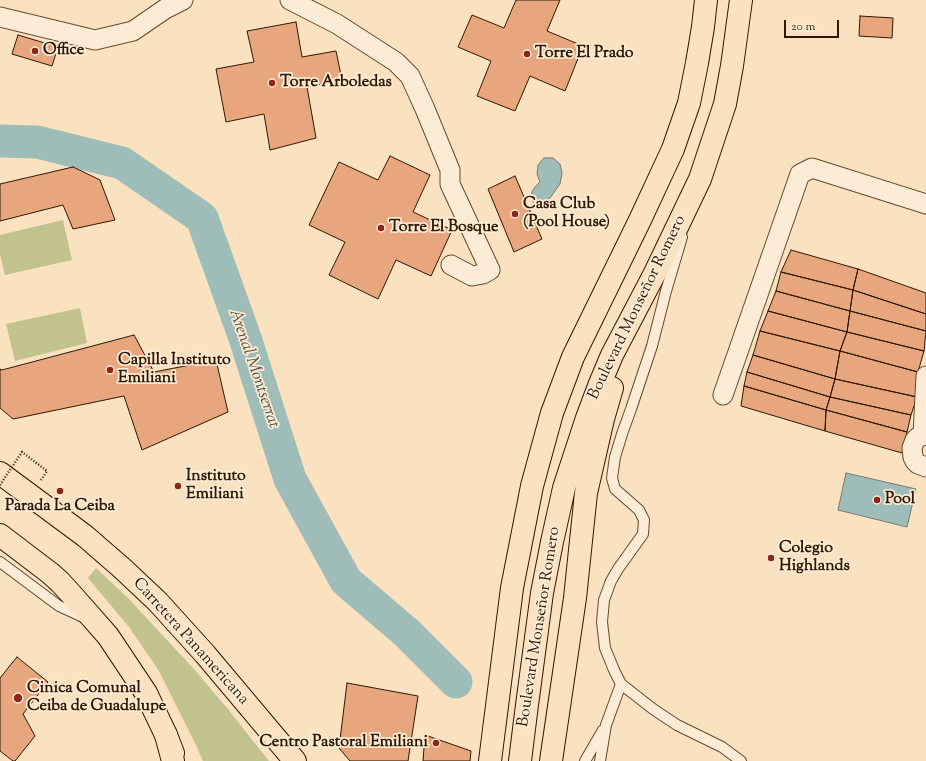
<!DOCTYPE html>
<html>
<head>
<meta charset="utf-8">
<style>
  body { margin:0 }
  #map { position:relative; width:926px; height:761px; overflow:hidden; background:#fae2c0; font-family:"Sorts Mill Goudy",serif }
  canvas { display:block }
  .scale { position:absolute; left:784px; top:20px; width:55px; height:18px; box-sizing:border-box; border:2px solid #301700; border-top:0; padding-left:5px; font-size:12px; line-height:14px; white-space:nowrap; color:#301700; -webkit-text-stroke:3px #fcecd6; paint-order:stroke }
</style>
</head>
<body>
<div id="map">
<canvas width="926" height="761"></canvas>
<div class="scale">20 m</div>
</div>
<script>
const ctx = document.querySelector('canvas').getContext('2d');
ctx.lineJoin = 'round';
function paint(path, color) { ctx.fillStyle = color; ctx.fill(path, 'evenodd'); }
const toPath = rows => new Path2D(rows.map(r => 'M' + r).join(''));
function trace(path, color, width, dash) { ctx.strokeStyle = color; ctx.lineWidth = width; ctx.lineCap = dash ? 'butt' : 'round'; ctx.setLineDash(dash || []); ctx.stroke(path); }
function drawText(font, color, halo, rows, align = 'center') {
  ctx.font = font + ' "Sorts Mill Goudy",serif'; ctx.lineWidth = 3.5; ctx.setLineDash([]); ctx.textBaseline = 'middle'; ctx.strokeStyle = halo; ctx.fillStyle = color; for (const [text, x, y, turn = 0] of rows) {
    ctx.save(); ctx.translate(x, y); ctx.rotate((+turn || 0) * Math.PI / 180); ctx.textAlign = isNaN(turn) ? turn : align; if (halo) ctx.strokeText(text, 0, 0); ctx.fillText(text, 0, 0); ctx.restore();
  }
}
paint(toPath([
  [63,220,72,260,5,275,0,254,0,235],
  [80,308,87,343,15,361,6,324],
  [96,568,128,598,193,668,227,708,269,761,203,761,195,743,159,671,129,627,88,578]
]), '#c2c28f');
const water = toPath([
  [544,158,553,158,560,164,562,173,560,184,550,198,541,205,534,203,531,197,532,192,535,187,540,182,537,174,538,165,544,158],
  [846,473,916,489,907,527,838,510,846,473]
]);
paint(water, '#9fbdb8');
trace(water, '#737b6e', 1);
trace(toPath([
  [0,141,37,142,122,163,202,218,245,338,290,479,346,581,407,633,456,682]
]), '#9fbdb8', 33);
const building = toPath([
  [516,0,560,0,547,31,583,46,565,91,530,76,515,111,477,96,491,61,458,47,472,15,504,28,516,0],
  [860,16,893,18,892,38,859,36,860,16],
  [296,22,302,57,336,51,342,80,307,87,316,138,270,150,264,114,226,122,216,69,254,62,247,31,296,22],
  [18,35,58,47,52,66,12,54,18,35],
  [390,156,430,175,413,212,452,230,431,276,396,260,378,299,329,275,345,242,309,225,339,162,378,180,390,156],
  [73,167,100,180,115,220,73,229,63,205,0,221,0,184,73,167],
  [515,176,542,239,514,252,488,189,515,176],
  [791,250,858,269,853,290,781,272,791,250],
  [858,269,926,293,926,314,853,290,858,269],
  [781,272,853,290,850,311,776,291,781,272],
  [853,290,926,314,926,331,850,311,853,290],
  [776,291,850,311,847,332,768,311,776,291],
  [768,311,847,332,840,351,760,331,768,311],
  [850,311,926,331,924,351,847,332,850,311],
  [760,331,840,351,835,379,753,355,760,331],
  [847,332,924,351,918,372,840,351,847,332],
  [134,335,154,372,216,360,228,412,142,450,124,396,13,419,0,408,0,369,2,370,134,335],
  [840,351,918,372,917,397,835,379,840,351],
  [753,355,835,379,830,397,747,372,753,355],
  [747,372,830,397,826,410,744,386,747,372],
  [835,379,917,397,911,415,830,397,835,379],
  [744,386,826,410,825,431,741,406,744,386],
  [830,397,911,415,907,432,826,410,830,397],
  [826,410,907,432,902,453,825,431,826,410],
  [17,657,48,682,23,714,35,736,15,761,13,761,0,751,0,678,17,657],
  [347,683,418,696,408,761,350,761,339,748,347,683],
  [425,735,471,751,470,761,423,761,425,735]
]);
paint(building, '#e8a67f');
trace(building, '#301700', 1);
const lane = toPath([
  [682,237,666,291,652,346,631,409,622,434,615,457,612,478,615,489,639,510,644,520,643,534,618,569,611,581,604,600,602,622,605,648,614,670,621,684,653,709,677,725,722,747,741,761],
  [0,562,59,606,83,617],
  [585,761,603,730],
  [600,761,606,725,621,684]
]);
const street = toPath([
  [290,0,337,24,396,62,410,76,425,109,450,170,450,184,490,270,483,274,472,276,451,265],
  [0,17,95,40,133,31,165,9,183,0],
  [723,395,800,174,812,168,926,204],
  [923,435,926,376],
  [926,435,918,437,915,440,912,448,913,457,915,461,918,464,926,467]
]);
const primary = toPath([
  [0,473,85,536,123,569,158,602,205,654,295,761],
  [0,535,50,573,60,582,71,594,108,636,146,693,166,735,173,753]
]);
const highway = toPath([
  [166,735,173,761],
  [490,761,512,588,532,486,552,413,573,357,640,220,673,149,689,103,697,63,703,27,706,0],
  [520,761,527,705,542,593,552,542,564,488,587,418,599,386,612,355,655,273,700,179,725,104,732,66,741,0],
  [551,761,575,598,586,493,603,419,612,388]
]);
trace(lane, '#624a30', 12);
trace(street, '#624a30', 21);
trace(primary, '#301700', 24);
trace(highway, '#301700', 24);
trace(toPath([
  [20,455,22,452,47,471,41,480]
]), '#301700', 2.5, [1, 2]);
trace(lane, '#fcecd6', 10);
trace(street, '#fcecd6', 19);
trace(primary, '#fae2c0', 22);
trace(highway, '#fae2c0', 22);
trace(toPath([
  [0,485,20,455]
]), '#301700', 2.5, [1, 2]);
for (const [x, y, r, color] of [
  [35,51,4,"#8f2418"],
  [527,54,4,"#8f2418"],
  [272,83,4,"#8f2418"],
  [515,214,4,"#8f2418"],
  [381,228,4,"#8f2418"],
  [110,370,4,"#8f2418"],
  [178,486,4,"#8f2418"],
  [60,491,4,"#8f2418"],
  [877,500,4,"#8f2418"],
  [771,558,4,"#8f2418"],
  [18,698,5,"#8f2418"],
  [436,743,4,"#8f2418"]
]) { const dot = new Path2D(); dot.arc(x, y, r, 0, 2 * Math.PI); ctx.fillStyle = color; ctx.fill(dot); trace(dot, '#fcecd6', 1.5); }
drawText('bold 16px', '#301700', '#fcecd6', [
  ["Office",43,51],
  ["Torre El Prado",535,54],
  ["Torre Arboledas",280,83],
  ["Casa Club",523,205],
  ["(Pool House)",523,223],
  ["Torre El Bosque",389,228],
  ["Capilla Instituto",118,361],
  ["Emiliani",118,379],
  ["Instituto",186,477],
  ["Emiliani",186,495],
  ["Pool",885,500],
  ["Parada La Ceiba",60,507,"center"],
  ["Colegio",779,549],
  ["Highlands",779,567],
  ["Cinica Comunal",27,689],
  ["Ceiba de Guadalupe",27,707],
  ["Centro Pastoral Emiliani",428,743,"right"]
], 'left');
drawText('16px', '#301700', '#fcecd6', [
  ["Boulevard Monseñor Romero",638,308,-64],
  ["Boulevard Monseñor Romero",540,627,-81],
  ["Carretera Panamericana",190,642,48]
]);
drawText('italic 17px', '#575140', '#fcecd6', [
  ["Arenal Montserrat",253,369,71]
]);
</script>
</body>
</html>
